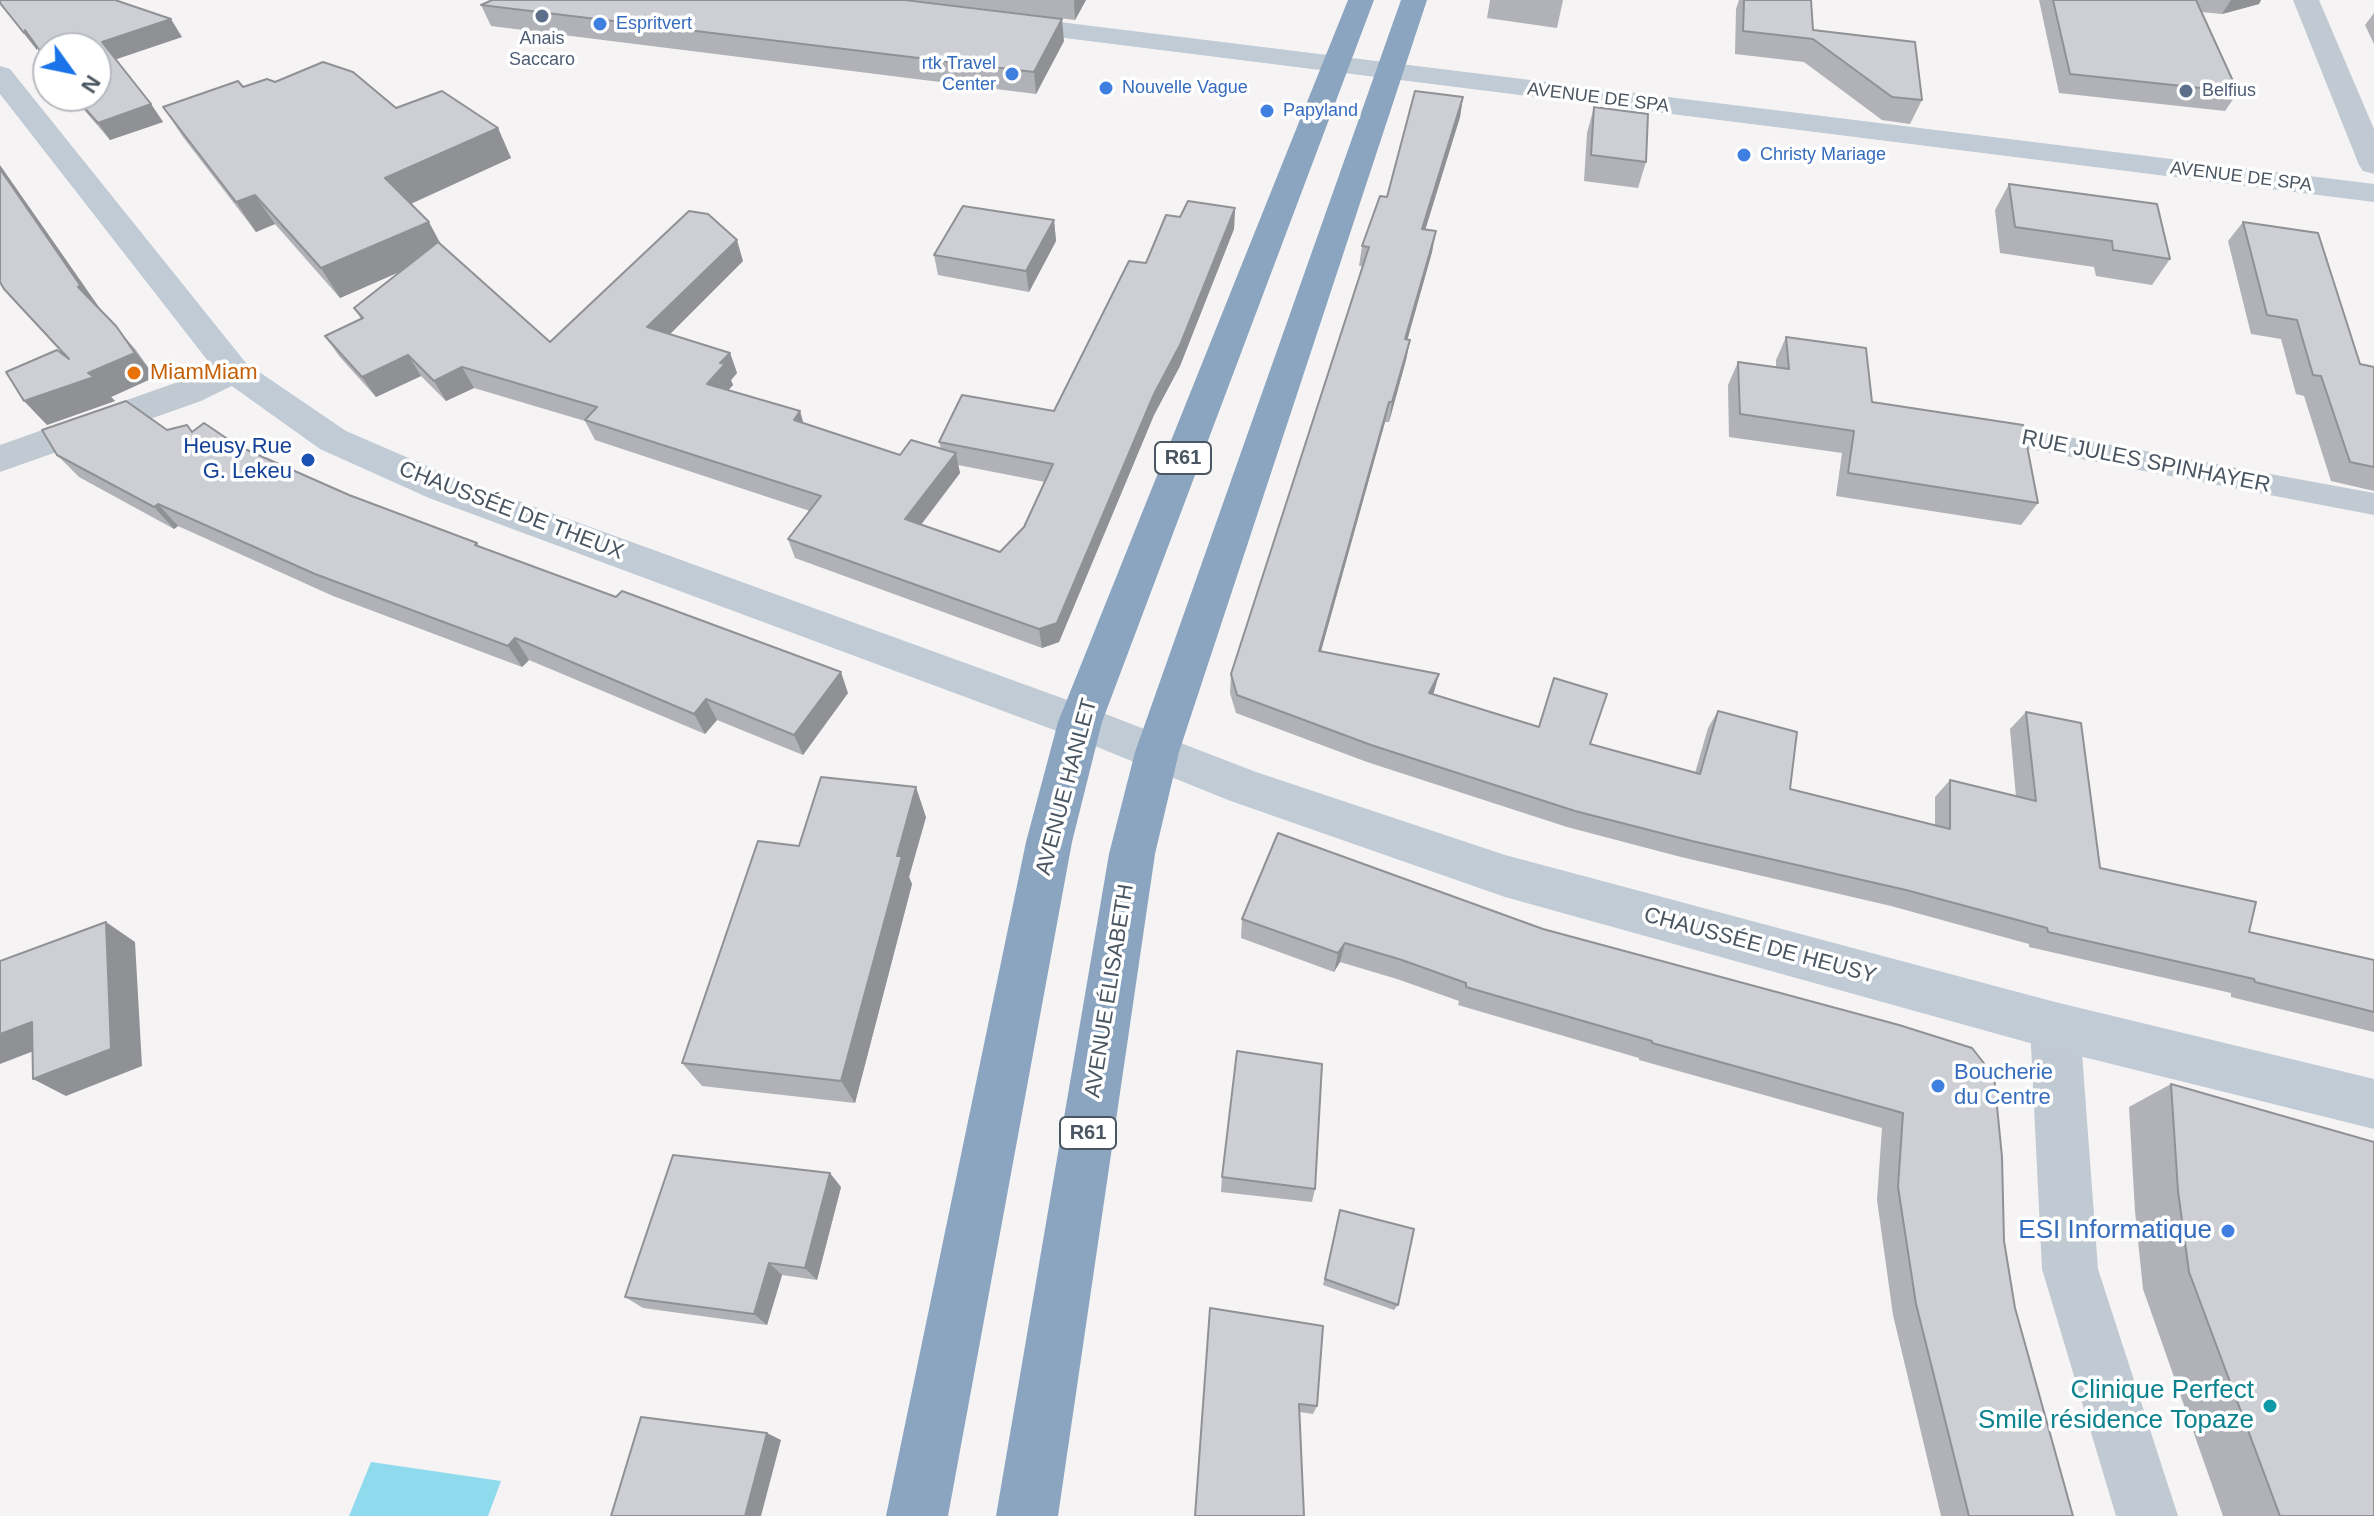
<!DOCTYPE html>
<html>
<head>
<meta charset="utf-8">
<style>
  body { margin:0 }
  #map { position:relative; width:2374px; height:1516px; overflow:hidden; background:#f5f3f3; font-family:Arial,sans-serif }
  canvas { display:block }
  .north { position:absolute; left:32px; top:32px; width:80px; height:80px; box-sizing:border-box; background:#fff; border:2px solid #b7bbc0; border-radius:50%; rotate:123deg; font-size:22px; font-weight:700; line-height:32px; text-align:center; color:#4a5661 }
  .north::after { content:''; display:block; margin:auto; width:28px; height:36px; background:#1a73e8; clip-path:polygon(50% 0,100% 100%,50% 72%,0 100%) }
</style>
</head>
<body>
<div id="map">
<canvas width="2374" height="1516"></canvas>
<div class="north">N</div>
</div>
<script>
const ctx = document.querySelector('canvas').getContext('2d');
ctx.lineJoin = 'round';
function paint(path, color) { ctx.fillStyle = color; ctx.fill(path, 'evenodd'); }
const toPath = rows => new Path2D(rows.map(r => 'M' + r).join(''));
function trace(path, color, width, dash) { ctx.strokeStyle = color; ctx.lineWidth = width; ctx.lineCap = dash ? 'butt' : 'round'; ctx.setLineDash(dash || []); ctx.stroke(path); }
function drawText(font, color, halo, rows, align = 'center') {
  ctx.font = font + ' Arial,sans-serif'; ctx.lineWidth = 7; ctx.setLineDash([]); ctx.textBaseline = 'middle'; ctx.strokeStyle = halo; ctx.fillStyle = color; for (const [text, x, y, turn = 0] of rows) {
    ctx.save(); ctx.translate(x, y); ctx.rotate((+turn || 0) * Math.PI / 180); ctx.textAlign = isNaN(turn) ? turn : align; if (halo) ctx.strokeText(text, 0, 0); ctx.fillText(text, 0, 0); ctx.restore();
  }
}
paint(toPath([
  [371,1462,501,1481,488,1516,349,1516]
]), '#90daee');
paint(toPath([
  [1982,421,2374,493,2374,515,1972,438,1968,431,1972,424,1982,421]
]), '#c1cad2');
paint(toPath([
  [2293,0,2319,0,2374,129,2374,174,2363,171,2359,165,2293,0],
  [234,359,246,363,252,371,246,379,201,401,0,472,0,445,175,383,234,359],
  [2055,1002,2073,1009,2080,1026,2098,1269,2178,1516,2116,1516,2042,1269,2030,1026,2037,1009,2055,1002]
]), '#c1cad2');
paint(toPath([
  [1003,15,2374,184,2374,202,993,29,989,23,993,17,1003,15],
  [0,66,10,69,246,363,346,431,455,478,1095,710,1256,772,1505,855,2055,1002,2374,1079,2374,1129,2055,1050,1505,897,1228,800,1065,734,429,498,320,449,222,379,0,94,0,66]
]), '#c1cbd6');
paint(toPath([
  [1348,0,1374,0,1102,722,1072,842,948,1516,886,1516,1026,842,1058,722,1348,0],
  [1401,0,1427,0,1179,752,1155,854,1058,1516,996,1516,1109,854,1135,752,1401,0]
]), '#8ba5c1');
paint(toPath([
  [0,0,182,37,115,59,151,104,163,122,110,140,72,96,96,96,37,48,37,50,0,4],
  [912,0,1086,0,1075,20],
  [1490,0,1563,0,1557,28,1487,18],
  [1739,0,1811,0,1813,30,1922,100,1910,124,1882,120,1804,62,1735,54,1736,9],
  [2039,0,2261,0,2259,4,2222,14,2201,12,2238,92,2225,111,2059,93],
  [481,5,1064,41,1036,94,491,26],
  [2374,13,2374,44,2365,25],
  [275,82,498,128,511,158,411,204,441,245,550,342,743,261,670,334,730,353,737,373,731,380,733,385,728,390,800,411,803,423,900,455,941,449,939,442,1054,411,1146,263,1180,217,1235,208,1234,229,1180,366,1154,415,1059,642,1042,648,795,558,788,539,810,511,595,440,585,421,474,388,446,401,421,376,376,397,339,356,325,336,361,319,354,308,401,271,340,298,275,224,256,232,183,137,163,107,243,87],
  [958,465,1045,482,1024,527,1000,552,921,525,960,473],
  [1463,97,1460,117,1425,230,1436,231,1432,252,1407,340,1410,340,1406,360,1389,422,1385,422,1321,651,1439,674,1433,694,1538,727,1554,678,1590,744,1695,773,1708,728,1718,711,1790,789,1935,825,1935,797,1950,780,2016,797,2010,729,2026,712,2100,868,2249,932,2374,960,2374,1032,2231,997,2231,993,2029,947,2029,944,1891,906,1681,857,1567,827,1367,762,1236,713,1230,693,1231,674,1362,266,1359,266,1362,246,1387,197],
  [1594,107,1646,162,1638,188,1584,181,1587,133],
  [2009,184,2170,259,2152,285,2096,276,2094,267,2000,253,1995,210],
  [1054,220,1056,241,1029,292,938,275,934,255],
  [2243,222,2360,364,2374,367,2374,491,2331,481,2304,396,2296,394,2281,339,2251,334,2228,241],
  [4,289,100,309,136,350,155,377,111,397,115,401,47,425,65,356],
  [1786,337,1872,402,2038,503,2021,525,1836,496,1842,453,1729,437,1728,385,1738,362,1776,367,1776,360],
  [193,432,238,446,349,495,477,543,479,546,848,693,803,755,717,720,705,734,529,660,522,667,333,596,178,526,174,529,79,477,57,455],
  [926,817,909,877,912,884,855,1103,702,1086,682,1063,799,846],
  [1242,919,1543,929,1899,1025,2004,1241,2015,1308,2073,1516,1941,1516,1893,1315,1877,1200,1882,1128,1639,1060,1639,1058,1458,1005,1459,1001,1397,979,1340,962,1334,972,1241,938],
  [2171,1084,2374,1516,2223,1516,2143,1289,2135,1211,2129,1107],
  [1222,1177,1315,1189,1312,1202,1221,1192],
  [841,1187,817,1280,782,1275,767,1325,643,1308,625,1297],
  [1340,1210,1398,1305,1394,1310,1323,1285],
  [1210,1308,1317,1406,1313,1414,1300,1412]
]), '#b0b2b7');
paint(toPath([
  [1074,0,1086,0,1075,20],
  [2231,0,2261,0,2259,4,2222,14],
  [171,19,182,37,114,60,102,42],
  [1062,19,1064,41,1036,94,1034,72],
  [25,30,37,48,37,50,24,33],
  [1463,97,1460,117,1419,250,1422,229],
  [151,104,163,122,110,140,98,123],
  [498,128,511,158,401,208,385,178],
  [0,165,101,310,78,287,0,169],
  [255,195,275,224,256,232,236,202],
  [1235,208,1234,229,1180,366,1154,415,1059,642,1042,648,1039,629,1154,394],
  [1054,220,1056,241,1029,292,1026,271],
  [429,222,445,252,340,298,321,268],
  [1436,231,1432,252,1402,359,1405,339],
  [737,240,743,261,656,348,647,327],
  [116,326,155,377,111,397,115,401,47,425,24,401],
  [1410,340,1406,360,1389,422,1392,402],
  [730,353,737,373,731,380,733,385,715,404,707,384,720,363],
  [408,355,421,376,376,397,362,377],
  [462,367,474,388,446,401,434,381],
  [1389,402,1385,422,1316,669,1319,651],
  [800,411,806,432,794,420],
  [956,453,960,473,910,539,905,519],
  [158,504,178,526,174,529,154,507],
  [515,638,529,660,522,667,508,646],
  [841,672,848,693,803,755,794,735],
  [1439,674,1434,692,1424,711,1429,693],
  [706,699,717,720,705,734,694,714],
  [916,787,926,817,909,877,912,884,855,1103,841,1081,897,856],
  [106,922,135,942,142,1066,66,1096,33,1079],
  [1345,943,1340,962,1334,972,1338,953],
  [32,1022,65,1039,0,1064,0,1034],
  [830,1173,841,1187,817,1280,805,1268],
  [769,1263,782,1275,767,1325,754,1314],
  [767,1433,781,1440,761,1516,745,1516]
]), '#909195');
const building = toPath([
  [0,0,115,0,171,19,102,42,151,104,98,123,74,96,96,96,96,48,48,48,48,62,25,30,24,33,0,3,0,0],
  [492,0,905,0,1062,19,1034,72,481,5,492,0],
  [1744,0,1811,0,1813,30,1915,42,1922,100,1892,97,1813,39,1743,31,1744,0],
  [2053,0,2196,0,2238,92,2070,74,2053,0],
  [323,62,353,72,396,108,442,91,498,128,385,178,429,222,321,268,255,195,236,202,163,107,238,81,243,87,267,79,275,82,323,62],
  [1415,91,1463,97,1422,229,1436,231,1405,339,1410,340,1392,402,1389,402,1319,651,1439,674,1429,693,1539,727,1554,678,1607,694,1590,744,1700,774,1718,711,1797,732,1790,789,1950,829,1950,780,2036,801,2026,712,2081,723,2100,868,2256,902,2249,932,2374,960,2374,1012,2255,982,2254,979,2048,932,2047,928,1906,890,1692,841,1575,811,1371,745,1237,695,1231,674,1369,247,1362,246,1380,196,1387,197,1415,91],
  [1594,107,1648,114,1646,162,1591,155,1594,107],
  [0,169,80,285,78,287,116,326,135,353,88,373,94,377,24,401,6,372,57,350,69,359,4,289,0,282,0,169],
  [2009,184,2157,204,2170,259,2113,250,2112,241,2015,227,2009,184],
  [1188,201,1235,208,1180,345,1154,394,1057,623,1039,629,788,539,821,496,585,420,597,407,462,367,434,381,408,355,362,377,325,336,363,318,354,308,438,242,550,342,689,211,708,214,737,240,647,327,730,353,720,363,725,364,707,384,800,411,794,420,900,455,911,440,956,453,905,519,1000,552,1024,527,1053,464,939,442,962,395,1054,411,1129,261,1146,263,1166,215,1180,217,1188,201],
  [963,206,1054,220,1026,271,934,255,963,206],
  [2243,222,2318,233,2360,364,2374,367,2374,467,2350,462,2321,376,2313,375,2297,320,2267,315,2243,222],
  [1786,337,1866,348,1872,402,2023,425,2038,503,1848,473,1854,431,1740,414,1738,362,1789,369,1786,337],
  [126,401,167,430,187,425,192,432,204,423,238,446,349,495,477,543,475,545,616,597,622,591,841,672,794,735,706,699,694,714,515,638,508,646,315,574,158,504,154,507,57,455,42,430,126,401],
  [821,777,916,787,897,856,902,856,841,1081,682,1063,758,841,799,846,821,777],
  [1278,833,1543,929,1899,1025,1972,1048,1994,1076,2002,1157,2004,1241,2015,1308,2073,1516,1969,1516,1916,1304,1898,1187,1903,1113,1652,1043,1652,1041,1466,987,1466,983,1402,960,1345,943,1338,953,1242,919,1278,833],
  [106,922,111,1049,33,1079,32,1022,0,1034,0,961,106,922],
  [1237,1051,1322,1064,1315,1189,1222,1177,1237,1051],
  [2171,1084,2374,1142,2374,1516,2280,1516,2189,1272,2178,1191,2171,1084],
  [673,1155,830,1173,805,1268,769,1263,754,1314,625,1297,673,1155],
  [1340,1210,1414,1229,1398,1305,1325,1279,1340,1210],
  [1210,1308,1323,1326,1317,1406,1299,1404,1304,1516,1195,1516,1210,1308],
  [641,1417,767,1433,745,1516,611,1516,641,1417]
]);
paint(building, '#cdcfd5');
trace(building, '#909195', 2);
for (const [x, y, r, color] of [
  [542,16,8,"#5c6f8a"],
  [600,24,8,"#3f7fe0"],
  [1012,74,8,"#3f7fe0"],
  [1106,88,8,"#3f7fe0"],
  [2186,91,8,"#5c6f8a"],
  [1267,111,8,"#3f7fe0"],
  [1744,155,8,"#3f7fe0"],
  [134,373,8,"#e8710a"],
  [308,460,8,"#1a4fb4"],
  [1938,1086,8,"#3f7fe0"],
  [2228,1231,8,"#3f7fe0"],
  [2270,1406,8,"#0f9aa8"]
]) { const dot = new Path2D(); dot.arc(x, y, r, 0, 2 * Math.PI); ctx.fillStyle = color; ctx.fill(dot); trace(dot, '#fff', 3); }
drawText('18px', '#366cbe', '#fff', [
  ["Espritvert",616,24],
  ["rtk Travel",996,64,"right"],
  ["Center",996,85,"right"],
  ["Nouvelle Vague",1122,88],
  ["Papyland",1283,111],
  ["Christy Mariage",1760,155]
], 'left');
drawText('18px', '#4e5e75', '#fff', [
  ["Anais",542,39],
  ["Saccaro",542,60],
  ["Belfius",2202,91,"left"]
]);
drawText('18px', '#4a5661', '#fff', [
  ["AVENUE DE SPA",1598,98,7],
  ["AVENUE DE SPA",2241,177,7]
]);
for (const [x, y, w] of [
  [1183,458,56],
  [1088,1133,56]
]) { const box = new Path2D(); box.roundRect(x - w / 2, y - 16, w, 32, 6); ctx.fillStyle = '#fff'; ctx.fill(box); trace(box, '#4a5661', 2); }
drawText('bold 20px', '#4a5661', null, [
  ["R61",1183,458],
  ["R61",1088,1133]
]);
drawText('22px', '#c56008', '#fff', [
  ["MiamMiam",150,373]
], 'left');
drawText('22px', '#164399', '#fff', [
  ["Heusy Rue",292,447],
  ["G. Lekeu",292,472]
], 'right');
drawText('22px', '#4a5661', '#fff', [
  ["RUE JULES SPINHAYER",2146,462,11],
  ["CHAUSSÉE DE THEUX",511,511,21],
  ["AVENUE HANLET",1067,787,-75],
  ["CHAUSSÉE DE HEUSY",1760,946,15],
  ["AVENUE ÉLISABETH",1110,991,-81]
]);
drawText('22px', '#366cbe', '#fff', [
  ["Boucherie",1954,1073],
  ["du Centre",1954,1098]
], 'left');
drawText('26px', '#366cbe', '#fff', [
  ["ESI Informatique",2212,1231]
], 'right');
drawText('26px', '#0d838f', '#fff', [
  ["Clinique Perfect",2254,1391],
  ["Smile résidence Topaze",2254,1421]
], 'right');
</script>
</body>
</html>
